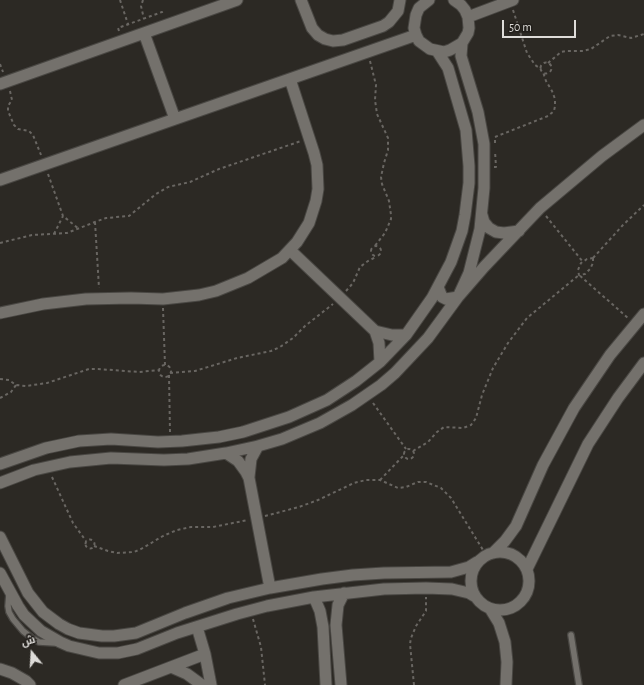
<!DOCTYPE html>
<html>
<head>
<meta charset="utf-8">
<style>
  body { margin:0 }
  #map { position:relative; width:644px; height:685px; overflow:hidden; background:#2c2924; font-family:"Alegreya Sans",Cairo,sans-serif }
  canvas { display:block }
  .north { position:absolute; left:12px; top:633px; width:40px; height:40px; -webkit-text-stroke:3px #221f1b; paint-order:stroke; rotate:342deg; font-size:11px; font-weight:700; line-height:16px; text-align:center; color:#dedcd9 }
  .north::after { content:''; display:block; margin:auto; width:14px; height:18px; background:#dedcd9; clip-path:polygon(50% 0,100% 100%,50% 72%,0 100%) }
  .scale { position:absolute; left:502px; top:20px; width:74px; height:18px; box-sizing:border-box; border:2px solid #dedcd9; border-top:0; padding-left:5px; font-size:12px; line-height:14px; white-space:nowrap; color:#dedcd9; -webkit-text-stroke:3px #221f1b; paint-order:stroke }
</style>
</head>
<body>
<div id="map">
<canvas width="644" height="685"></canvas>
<div class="north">ش</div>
<div class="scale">50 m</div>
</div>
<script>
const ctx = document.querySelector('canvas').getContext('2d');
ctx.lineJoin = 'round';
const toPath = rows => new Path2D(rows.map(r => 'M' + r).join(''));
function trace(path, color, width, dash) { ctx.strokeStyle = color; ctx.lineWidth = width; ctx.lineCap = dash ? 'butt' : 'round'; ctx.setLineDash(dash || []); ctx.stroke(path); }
const service = toPath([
  [9,594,8,606,9,612,13,619,23,631,32,638,39,642,56,643],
  [571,635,579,685]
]);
const minor = toPath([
  [301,0,312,28,318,35,325,39,333,41,343,40,383,26,389,22,398,11,400,0],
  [429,0,419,8,416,15,414,28,416,35,419,41,430,49,444,52,450,50,462,43,468,33,469,28,468,17,465,10,461,5,454,0],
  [468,17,513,0],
  [144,33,175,119],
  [0,84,237,0],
  [0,180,416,35],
  [482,215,484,222,489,228,496,232,504,233,519,231],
  [290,250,375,331,392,335,406,335],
  [438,287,442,297,446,299,458,297,484,267,540,208,602,156,644,125],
  [0,313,43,304,86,299,131,298,163,299,199,295,216,291,248,278,282,258,297,242,309,223,316,201,318,189,317,165,314,153,290,79],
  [375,331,379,343,380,362],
  [226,453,238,461,246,472,249,478,270,588],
  [0,464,46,448,79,441,111,439,158,442,182,441,219,437,243,432,289,417,327,400,356,381,380,362,406,335,432,298,451,262,462,231,465,215,469,183,469,166,466,130,448,68,437,51],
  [249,477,251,459,258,446],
  [0,483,34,470,70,462,111,458,164,460,188,459,226,453,258,446,282,439,320,423,352,405,381,385,395,373,428,338,458,297,469,273,480,229,484,188,484,144,478,112,461,56,462,43],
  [0,537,28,593,43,612,59,624,68,629,79,633,102,636,114,636,136,633,185,613,228,598,270,588,322,579,353,575,384,573,451,572,469,567,477,562],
  '471 581a29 29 0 1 1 58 0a29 29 0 1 1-58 0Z',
  [493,553,505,541,516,526,543,465,574,408,610,355,644,314],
  [527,569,588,444,618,398,644,363],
  [0,573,18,606,24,615,41,631,60,642,69,646,99,653,118,653,137,649,177,633,237,614,267,606,314,597,384,589,426,588,452,589,469,593,474,596],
  [314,597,320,611,323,627,326,685],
  [491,610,499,623,505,642,507,662,506,685],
  [197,627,205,654,211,685],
  [171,667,187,674,202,685],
  [124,685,205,654],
  [341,685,336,625,338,605,344,593]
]);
const tertiary = toPath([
  [0,669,12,673,26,681,30,685]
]);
trace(service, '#494743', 8);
trace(minor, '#494743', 13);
trace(tertiary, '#494743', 13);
trace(toPath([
  [120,0,128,24],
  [143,0,141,6,144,19],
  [513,10,527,53,535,65,541,69],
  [119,31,118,28,162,12,163,16],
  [370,61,376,85,375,100,377,114,388,138,388,150,384,163,381,177,382,184,389,201,391,215,391,219,385,233,374,247],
  '540.5 68a5.5 5.5 0 1 1 11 0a5.5 5.5 0 1 1-11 0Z',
  [548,63,561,52,567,51,583,51,591,49,610,36,618,35,631,38,644,34],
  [0,64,3,72],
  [10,91,12,100,8,106,8,111,14,125,18,129,29,131,33,135,41,155],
  [495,143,495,137,548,116,554,111,555,106,555,99,552,91,546,81,543,72],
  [494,167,496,167,495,151],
  [48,174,63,216,79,229],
  [546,216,583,262],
  [95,222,99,288],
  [54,234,63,216],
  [0,243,32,235,67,233,95,222,106,218,129,216,156,194,168,187,190,182,219,169,301,141],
  '371 251a5 5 0 1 1 10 0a5 5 0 1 1-10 0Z',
  [593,258,623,225,644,205],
  [593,258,593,263,590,269,585,274,579,275,578,270,581,263,587,259,593,258],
  [346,291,353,283,360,267,368,261,376,257],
  [163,308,165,365],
  '159 371a6 6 0 1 1 12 0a6 6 0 1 1-12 0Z',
  [170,373,195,371,237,358,271,351,280,347,293,338,305,326,333,304],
  [169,375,170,432],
  [0,379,9,380,16,385,26,386,47,383,89,369,98,369,139,372,159,370],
  [0,398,11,392,16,385],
  [373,403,406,449],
  '404 454a5 5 0 1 1 10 0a5 5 0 1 1-10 0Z',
  [413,451,428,442,437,432,444,427,463,428,471,425,476,418,482,395,493,368,508,343,527,318,579,275,628,318],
  [52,477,73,523,86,541],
  [380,480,404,455],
  [265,516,299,507,318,500,354,483,366,480,380,480,398,488,406,487,418,482,426,482,441,488,451,498,483,550],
  '85.5 544a4.5 4.5 0 1 1 9 0a4.5 4.5 0 1 1-9 0Z',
  [94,546,108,551,117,553,134,552,141,549,163,536,177,530,191,527,213,527,248,520],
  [253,619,261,647,265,685],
  [414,685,410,644,411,638,416,626,426,611,426,597]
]), '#696662', 2, [3, 3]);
trace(service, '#74716c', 5.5);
trace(minor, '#74716c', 11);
trace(tertiary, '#74716c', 11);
</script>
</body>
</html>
